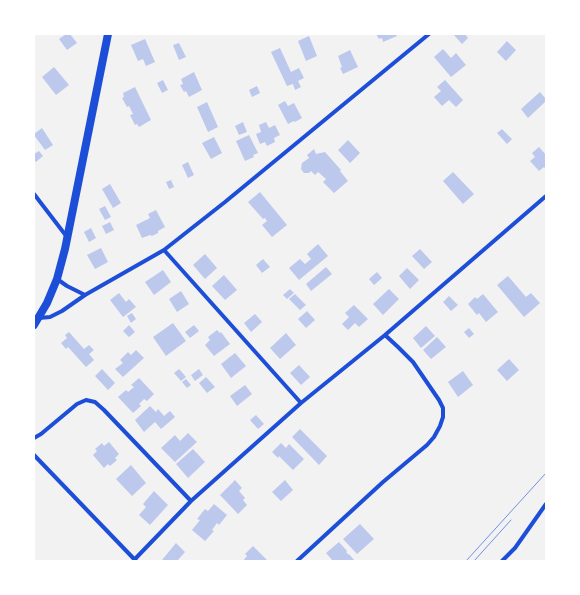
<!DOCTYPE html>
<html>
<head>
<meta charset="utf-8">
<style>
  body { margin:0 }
  #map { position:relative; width:580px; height:595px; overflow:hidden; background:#f2f2f2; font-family:Montserrat,sans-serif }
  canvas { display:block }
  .frame { position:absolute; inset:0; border:35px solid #fff; pointer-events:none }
</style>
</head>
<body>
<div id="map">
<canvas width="580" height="595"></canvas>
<div class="frame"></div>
</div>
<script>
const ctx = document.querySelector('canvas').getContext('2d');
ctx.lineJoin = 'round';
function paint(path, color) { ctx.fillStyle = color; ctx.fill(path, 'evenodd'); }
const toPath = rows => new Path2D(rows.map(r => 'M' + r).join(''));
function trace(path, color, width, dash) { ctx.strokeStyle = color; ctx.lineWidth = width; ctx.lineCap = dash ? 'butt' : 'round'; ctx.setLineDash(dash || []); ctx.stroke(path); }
paint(toPath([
  [66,34,70,34,77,43,67,50,59,39],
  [376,34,396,34,397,36,383,42,382,38,379,39],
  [453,34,465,34,468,38,462,44],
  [309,36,317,56,306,61,298,41],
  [145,39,155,62,146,66,143,59,138,61,131,45],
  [507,41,516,50,506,61,497,52],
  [179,43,186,57,179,60,173,45],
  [280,48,291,72,299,68,304,78,298,81,301,87,295,90,293,84,287,86,271,52],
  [443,49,451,58,456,53,466,65,451,77,434,57],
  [350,50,358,67,343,74,340,68,342,67,338,56],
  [54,67,69,85,56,95,42,77],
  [194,72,202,90,189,97,186,91,184,92,180,85,183,84,181,79],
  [163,80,168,90,162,93,157,83],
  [445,80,463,100,456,107,449,100,442,106,434,97,441,91,437,87],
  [257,86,260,93,252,97,249,90],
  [135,87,151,120,139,127,137,124,135,125,130,115,133,114,129,106,127,107,122,98,124,97,123,93],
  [540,92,546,99,546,101,528,118,521,109],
  [285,101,288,106,294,103,302,118,295,122,294,121,288,124,278,105],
  [207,102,218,127,208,132,197,107],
  [243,122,247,132,239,135,235,126],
  [266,122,269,128,275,125,280,135,274,138,275,142,267,146,265,142,260,144,256,134,261,132,259,125],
  [42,128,53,145,45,150,34,135,34,134],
  [502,129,512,139,507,144,497,133],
  [249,135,258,153,253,155,254,157,245,161,236,141],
  [214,137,222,153,211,159,202,143],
  [348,140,360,153,350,163,338,150],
  [539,147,546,155,546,169,544,167,539,171,530,161,535,157,532,153],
  [314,149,316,154,325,152,341,170,340,171,348,181,334,193,323,182,326,179,318,172,315,175,311,171,309,173,304,173,301,169,302,163,309,158,307,155],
  [39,151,43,156,36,162,34,159,34,154],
  [188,162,194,175,188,178,182,165],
  [453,172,474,194,463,204,443,181],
  [171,180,174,187,169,189,166,182],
  [110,184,121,203,113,208,102,189],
  [260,192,287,225,272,237,262,225,267,221,265,218,263,219,248,202],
  [105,206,111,217,105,220,99,209],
  [156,210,165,227,158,231,158,233,152,236,150,235,142,238,136,225,150,218,148,214],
  [110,222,114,230,106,234,102,226],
  [91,228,96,238,89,242,84,232],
  [318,244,328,256,299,280,289,268,300,259,305,264,311,259,307,254],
  [101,248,108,262,95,269,87,255],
  [420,249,432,262,424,269,412,256],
  [205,254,217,268,205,279,193,265],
  [263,259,270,267,262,273,256,265],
  [326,267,332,274,311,291,306,284],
  [407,268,419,280,410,289,399,276],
  [163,270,171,282,154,295,145,282],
  [377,272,382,278,374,285,369,279],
  [224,275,237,290,225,300,212,286],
  [508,276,526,297,531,293,540,303,524,317,497,285],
  [290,289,294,293,287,299,283,295],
  [389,289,399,299,383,315,373,304],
  [181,291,189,304,177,312,169,299],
  [119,293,126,302,129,299,136,307,123,317,110,300],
  [295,294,306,305,300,310,289,299],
  [483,294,498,312,486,322,479,313,477,315,468,304,475,297,477,299],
  [449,296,458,305,451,311,443,302],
  [354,305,368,319,359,327,355,323,348,330,342,324,349,317,345,313],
  [307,311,315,320,306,328,298,319],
  [132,313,136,319,131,323,127,316],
  [255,314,262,322,251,332,244,323],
  [173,323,186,341,166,356,153,337],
  [129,325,135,332,129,337,123,331],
  [194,325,199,331,190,338,185,332],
  [426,326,435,336,421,348,413,338],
  [469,328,474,334,469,338,464,332],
  [217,330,220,333,221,332,230,344,214,356,205,345,210,340,208,337],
  [69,332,84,349,89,345,94,350,89,354,94,360,86,367,68,347,66,349,61,343,67,338,65,335],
  [286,333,296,345,280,359,270,348],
  [437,337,446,347,431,359,423,350],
  [136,350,144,358,123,377,115,369,123,363,120,360,128,352,131,355],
  [235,353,246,366,231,378,221,364],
  [509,359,519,370,507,381,497,370],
  [299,365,310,377,301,385,290,373],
  [102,369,115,383,108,390,95,376],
  [179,369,186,377,181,381,174,373],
  [199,369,203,375,195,381,191,375],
  [463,371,473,385,458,397,448,382],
  [206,377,215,387,207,393,199,383],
  [139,378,154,394,147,401,144,399,139,404,141,406,133,413,118,397,126,390,128,392,134,387,131,385],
  [186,379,191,385,187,388,182,382],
  [245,385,252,394,237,406,230,396],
  [150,406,156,412,158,409,164,416,170,411,175,417,161,429,155,422,144,432,135,420],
  [256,415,264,424,258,429,250,420],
  [300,429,327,456,319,465,292,437],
  [188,433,197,442,175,462,161,448,175,435,180,441],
  [109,442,119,454,115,458,117,460,110,466,108,464,104,468,93,455,97,451,95,449,102,443,104,446],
  [281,443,286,448,289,444,304,459,293,470,279,456,278,458,272,452],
  [193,449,205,462,188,478,176,464],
  [131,465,146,483,132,496,116,479],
  [235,480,242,488,239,491,245,498,243,500,247,505,238,514,220,495],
  [285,480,293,490,281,501,272,492],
  [154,491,168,505,150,525,139,515,146,507,143,504],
  [214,504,227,515,219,525,217,523,212,530,214,531,205,541,192,530,200,520,197,519,205,509,208,511],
  [360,524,374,539,357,554,343,539],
  [339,542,347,551,346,552,349,555,349,554,355,561,338,561,337,560,333,561,326,553],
  [176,543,185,552,177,561,163,561,162,560],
  [253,546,268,561,243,561,247,556,245,554]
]), '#bdc9ec');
trace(toPath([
  [34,194,67,237],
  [164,250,301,403],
  [57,279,67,286,85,295],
  [39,318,50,317,62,311,85,295,164,250,225,202,429,34],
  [34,438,41,434,77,404,86,400,95,402,104,410,191,501],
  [34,455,136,561],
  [134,560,191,501,301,403,385,335,546,196],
  [297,561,383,482,427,445,434,437,440,426,443,417,443,408,439,400,413,362,398,347,385,335],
  [502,561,515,548,546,504]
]), '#1d4ed8', 4);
trace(toPath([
  [34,325,47,303,57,279,65,249,108,34]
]), '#1d4ed8', 8);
trace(toPath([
  [466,561,546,473],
  [474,561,511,520]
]), '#7290e2', 1);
</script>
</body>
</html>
